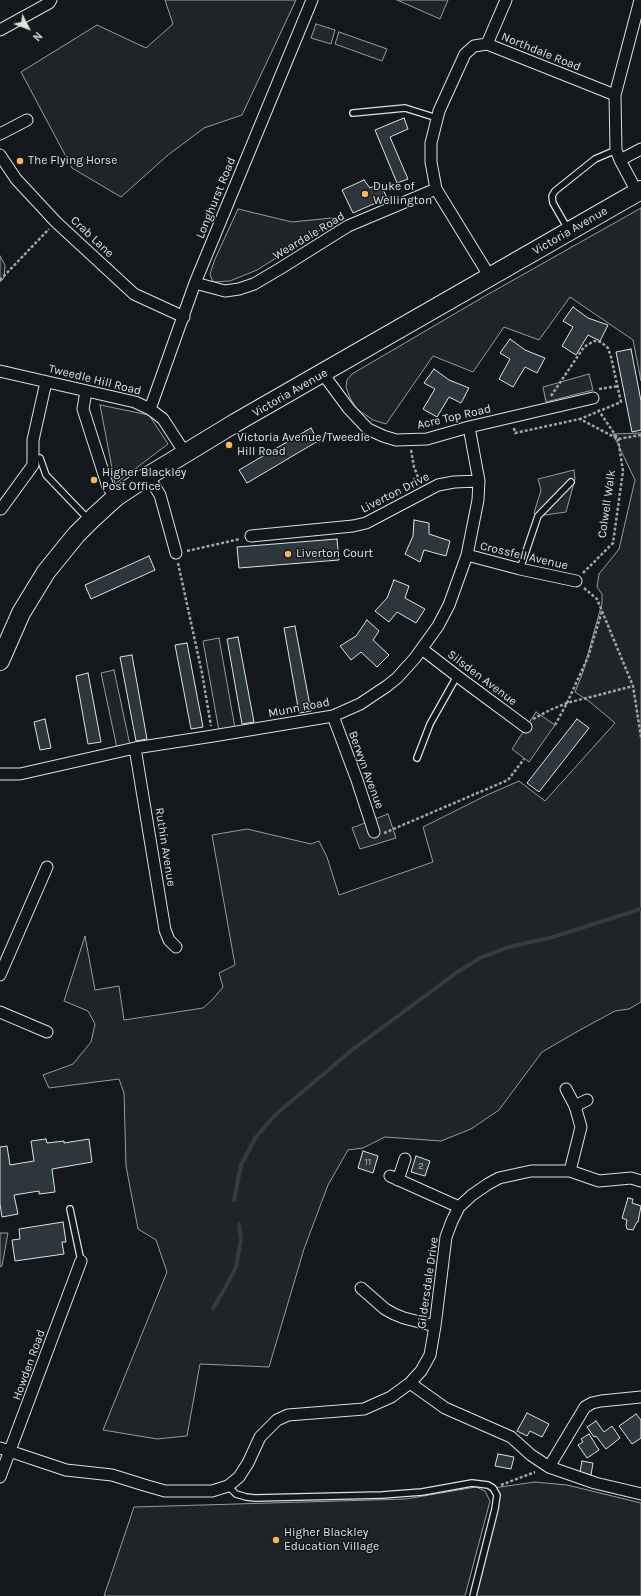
<!DOCTYPE html>
<html>
<head>
<meta charset="utf-8">
<style>
  body { margin:0 }
  #map { position:relative; width:641px; height:1596px; overflow:hidden; background:#14181c; font-family:Karla,sans-serif }
  canvas { display:block }
  .north { position:absolute; left:8px; top:8px; width:40px; height:40px; -webkit-text-stroke:3px #14181c; paint-order:stroke; rotate:132deg; font-size:11px; font-weight:700; line-height:16px; text-align:center; color:#d8e6dc }
  .north::after { content:''; display:block; margin:auto; width:14px; height:18px; background:#d8e6dc; clip-path:polygon(50% 0,100% 100%,50% 72%,0 100%) }
</style>
</head>
<body>
<div id="map">
<canvas width="641" height="1596"></canvas>
<div class="north">N</div>
</div>
<script>
const ctx = document.querySelector('canvas').getContext('2d');
ctx.lineJoin = 'round';
function paint(path, color) { ctx.fillStyle = color; ctx.fill(path, 'evenodd'); }
const toPath = rows => new Path2D(rows.map(r => 'M' + r).join(''));
function trace(path, color, width, dash) { ctx.strokeStyle = color; ctx.lineWidth = width; ctx.lineCap = dash ? 'butt' : 'round'; ctx.setLineDash(dash || []); ctx.stroke(path); }
function drawText(font, color, halo, rows, align = 'center') {
  ctx.font = font + ' Karla,sans-serif'; ctx.lineWidth = 3; ctx.setLineDash([]); ctx.textBaseline = 'middle'; ctx.strokeStyle = halo; ctx.fillStyle = color; for (const [text, x, y, turn = 0] of rows) {
    ctx.save(); ctx.translate(x, y); ctx.rotate((+turn || 0) * Math.PI / 180); ctx.textAlign = isNaN(turn) ? turn : align; if (halo) ctx.strokeText(text, 0, 0); ctx.fillText(text, 0, 0); ctx.restore();
  }
}
const green = toPath([
  [165,0,296,0,242,115,204,128,168,155,121,197,72,168,21,72,97,25,146,48,173,24,165,0],
  [397,0,448,0,440,19,397,0],
  [339,32,387,49,382,61,335,44,339,32],
  [641,208,641,381,633,340,570,297,539,340,504,327,473,372,433,356,386,424,373,420,357,409,350,398,346,387,347,380,352,374,485,296,641,208],
  [238,209,292,222,341,217,257,270,230,281,213,282,210,274,215,259,238,209],
  [0,256,5,265,4,278,0,282,0,256],
  [100,405,149,415,168,444,115,484,100,405],
  [641,433,641,1002,629,1009,615,1011,580,1030,542,1052,499,1110,471,1129,441,1141,385,1137,363,1148,348,1150,328,1185,304,1249,269,1367,200,1364,187,1436,157,1439,103,1430,167,1272,156,1240,138,1229,126,1166,124,1093,119,1079,49,1088,43,1075,73,1064,91,1042,95,1024,88,1011,64,1001,85,936,95,990,119,986,124,1020,203,1008,212,1000,223,987,219,973,235,965,212,835,247,829,311,844,319,841,327,857,339,895,433,862,423,827,487,795,519,781,545,801,615,723,590,702,575,692,583,672,602,603,602,594,597,587,599,574,619,549,635,480,613,434,641,433],
  [219,638,235,728,219,731,203,641,219,638],
  [114,670,130,745,117,748,101,673,114,670],
  [535,1482,567,1485,641,1503,641,1596,473,1596,496,1499,493,1488,535,1482],
  [476,1487,485,1491,490,1501,465,1596,104,1596,134,1507,406,1499,476,1487]
]);
paint(green, '#202428');
trace(green, '#939e99', 1);
const parking = toPath([
  [316,24,335,30,331,44,311,38,316,24],
  [589,374,593,390,546,402,543,387,589,374],
  [574,470,575,479,566,512,538,516,534,513,541,490,538,479,574,470],
  [536,712,555,725,529,762,512,749,536,712],
  [388,814,396,838,360,849,352,828,388,814],
  [0,1233,8,1233,2,1266,0,1267,0,1233]
]);
paint(parking, '#24282b');
trace(parking, '#939e99', 1);
trace(toPath([
  [234,1200,241,1165,256,1137,275,1115,352,1050,456,973,480,958,509,947,553,937,641,909],
  [213,1308,225,1288,236,1267,241,1240,239,1224]
]), '#363b3e', 4);
const building = toPath([
  [404,118,408,129,390,137,408,179,397,183,375,130,404,118],
  [364,180,370,188,374,186,375,190,382,187,387,198,353,213,342,190,364,180],
  [573,307,588,318,608,325,600,341,588,335,576,355,562,346,573,327,563,321,573,307],
  [510,339,525,350,545,358,537,373,525,367,513,387,499,379,510,359,500,353,510,339],
  [631,349,641,401,641,430,632,432,616,352,631,349],
  [434,369,449,380,469,388,461,403,449,397,437,417,423,409,435,389,424,383,434,369],
  [311,428,318,441,247,483,239,470,311,428],
  [414,520,429,523,429,534,450,541,446,556,424,550,420,562,405,554,413,536,414,520],
  [337,539,339,560,239,568,237,547,337,539],
  [149,556,155,570,91,599,85,585,149,556],
  [394,580,409,586,405,598,425,609,416,623,397,612,389,622,375,611,387,598,394,580],
  [367,620,379,631,373,640,389,655,377,667,361,652,351,660,340,646,356,636,367,620],
  [295,626,311,711,299,713,284,628,295,626],
  [238,637,254,722,242,724,227,639,238,637],
  [187,643,203,727,191,729,175,645,187,643],
  [132,655,147,739,136,741,120,657,132,655],
  [88,673,101,742,88,744,76,676,88,673],
  [45,719,51,748,40,750,34,722,45,719],
  [577,719,589,728,539,792,527,783,577,719],
  [46,1139,47,1143,64,1141,64,1143,89,1139,92,1162,52,1169,55,1192,39,1194,39,1191,14,1195,18,1214,2,1217,0,1204,0,1147,7,1146,10,1165,34,1161,31,1141,46,1139],
  [363,1151,378,1156,373,1173,358,1168,363,1151],
  [416,1156,430,1161,425,1176,411,1172,416,1156],
  [628,1198,633,1199,632,1203,641,1206,638,1222,637,1222,633,1230,627,1229,626,1225,627,1220,622,1218,628,1198],
  [63,1222,66,1242,62,1242,64,1254,15,1261,12,1240,20,1239,19,1229,63,1222],
  [527,1413,549,1424,542,1437,530,1431,527,1436,517,1431,527,1413],
  [636,1414,641,1420,641,1438,632,1444,619,1426,636,1414],
  [596,1421,604,1432,612,1426,620,1438,606,1449,596,1436,594,1437,587,1427,596,1421],
  [589,1434,599,1450,587,1458,578,1445,583,1442,581,1439,589,1434],
  [498,1454,514,1457,511,1469,495,1466,498,1454],
  [582,1461,593,1463,591,1475,580,1472,582,1461]
]);
paint(building, '#2c363c');
trace(building, '#d8e6dc', 1);
const lane = toPath([
  [353,113,405,108,437,118],
  [568,229,553,203,552,196,555,191,595,159,616,150],
  [33,459,40,458,46,475,89,520],
  [520,569,538,516,571,482],
  [417,758,430,724,457,676],
  [70,1209,81,1261],
  [228,1486,236,1494,246,1497,255,1498,382,1495,422,1492,472,1483,488,1485,493,1488,497,1495,495,1509,473,1596]
]);
const street = toPath([
  [0,30,49,3,51,0],
  [487,44,506,0],
  [0,134,27,120],
  [0,155,16,179,56,222,134,294,184,317],
  [620,160,641,149],
  [637,192,620,160,616,150,615,95,640,0],
  [490,277,436,189,431,162,431,143,439,111,465,54,474,46,487,44,615,95],
  [195,283,225,291,239,289,254,284,281,268,348,226,436,189],
  [0,371,135,402,150,409,163,419,185,453],
  [323,374,349,409,368,429,383,436,396,440,427,439,469,427,593,398],
  [86,391,83,409,108,487,116,497],
  [150,409,195,283,312,0],
  [148,476,160,495,176,553],
  [1,509,33,465,33,440,46,382],
  [251,536,353,526,366,523,438,485,454,482,479,481],
  [467,555,520,569,576,581],
  [422,649,457,676,526,727],
  [333,716,357,780,374,832],
  [135,748,165,930,169,940,176,947],
  [0,774,20,774,135,748,213,736,333,716,360,704,387,686,397,678,415,658,438,626,449,605,467,555,478,500,479,481,469,427],
  [0,975,47,867],
  [0,1012,47,1032],
  [566,1089,575,1106,581,1127,570,1171],
  [575,1106,587,1100],
  [390,1176,459,1207],
  [398,1180,405,1159],
  [361,1288,385,1309,394,1314,404,1318,435,1326],
  [410,1383,421,1371,430,1355,435,1326,446,1237,452,1221,459,1207,472,1195,488,1184,499,1178,531,1171,570,1171,599,1181,631,1178,641,1181],
  [0,1448,66,1470,112,1475,144,1485,165,1491,212,1491,228,1486,239,1477,248,1463,260,1437,277,1420,288,1415,364,1409,391,1397,410,1383,445,1408,511,1437,531,1455,549,1467,595,1483,641,1494],
  [549,1467,585,1407,592,1403,601,1401,641,1397],
  [0,1477,81,1261]
]);
const primary = toPath([
  [0,661,21,613,46,572,76,535,94,517,116,497,148,476,235,423,641,190]
]);
trace(lane, '#d8e6dc', 8);
trace(street, '#d8e6dc', 13);
trace(primary, '#d8e6dc', 20);
trace(toPath([
  [0,280,49,229],
  [599,389,618,386],
  [551,396,584,347,594,341,601,342,608,348,611,357,621,402,580,419],
  [514,428,515,433,580,419,618,439,641,435],
  [411,450,414,467,420,482],
  [187,551,240,539],
  [178,563,202,673,211,726],
  [583,573,613,543,623,471,618,439,597,408],
  [584,588,597,599,633,686,641,737],
  [533,719,550,710,567,703,633,686],
  [555,725,567,703,588,657,602,611],
  [384,833,508,780,524,759],
  [501,1485,535,1472]
]), '#9da8a2', 2.5, [3, 2]);
trace(lane, '#14181c', 5.5);
trace(street, '#14181c', 11);
trace(primary, '#14181c', 18);
for (const [x, y, r, color] of [
  [20,161,4,"#ffb74d"],
  [365,194,4,"#ffb74d"],
  [229,445,4,"#ffb74d"],
  [94,480,4,"#ffb74d"],
  [288,554,4,"#ffb74d"],
  [276,1540,4,"#ffb74d"]
]) { const dot = new Path2D(); dot.arc(x, y, r, 0, 2 * Math.PI); ctx.fillStyle = color; ctx.fill(dot); trace(dot, '#14181c', 1.5); }
drawText('10px', '#adbab4', null, [
  ["11",368,1162],
  ["2",421,1166]
]);
drawText('12px', '#d8e6dc', '#14181c', [
  ["Northdale Road",541,52,22],
  ["Longhurst Road",216,198,-68],
  ["Victoria Avenue",570,231,-30],
  ["Weardale Road",309,236,-31],
  ["Crab Lane",92,237,43],
  ["Tweedle Hill Road",95,380,14],
  ["Victoria Avenue",290,393,-30],
  ["Acre Top Road",454,417,-13],
  ["Liverton Drive",395,493,-27],
  ["Colwell Walk",607,504,-82],
  ["Crossfell Avenue",524,556,13],
  ["Silsden Avenue",482,678,37],
  ["Munn Road",299,708,-11],
  ["Berwyn Avenue",366,770,70],
  ["Ruthin Avenue",165,847,81],
  ["Gildersdale Drive",428,1283,-82],
  ["Howden Road",29,1365,-70]
]);
drawText('12px', '#d8e6dc', '#14181c', [
  ["The Flying Horse",28,161],
  ["Duke of",373,187],
  ["Wellington",373,201],
  ["Victoria Avenue/Tweedle",237,438],
  ["Hill Road",237,452],
  ["Higher Blackley",102,473],
  ["Post Office",102,487],
  ["Liverton Court",296,554],
  ["Higher Blackley",284,1533],
  ["Education Village",284,1547]
], 'left');
</script>
</body>
</html>
